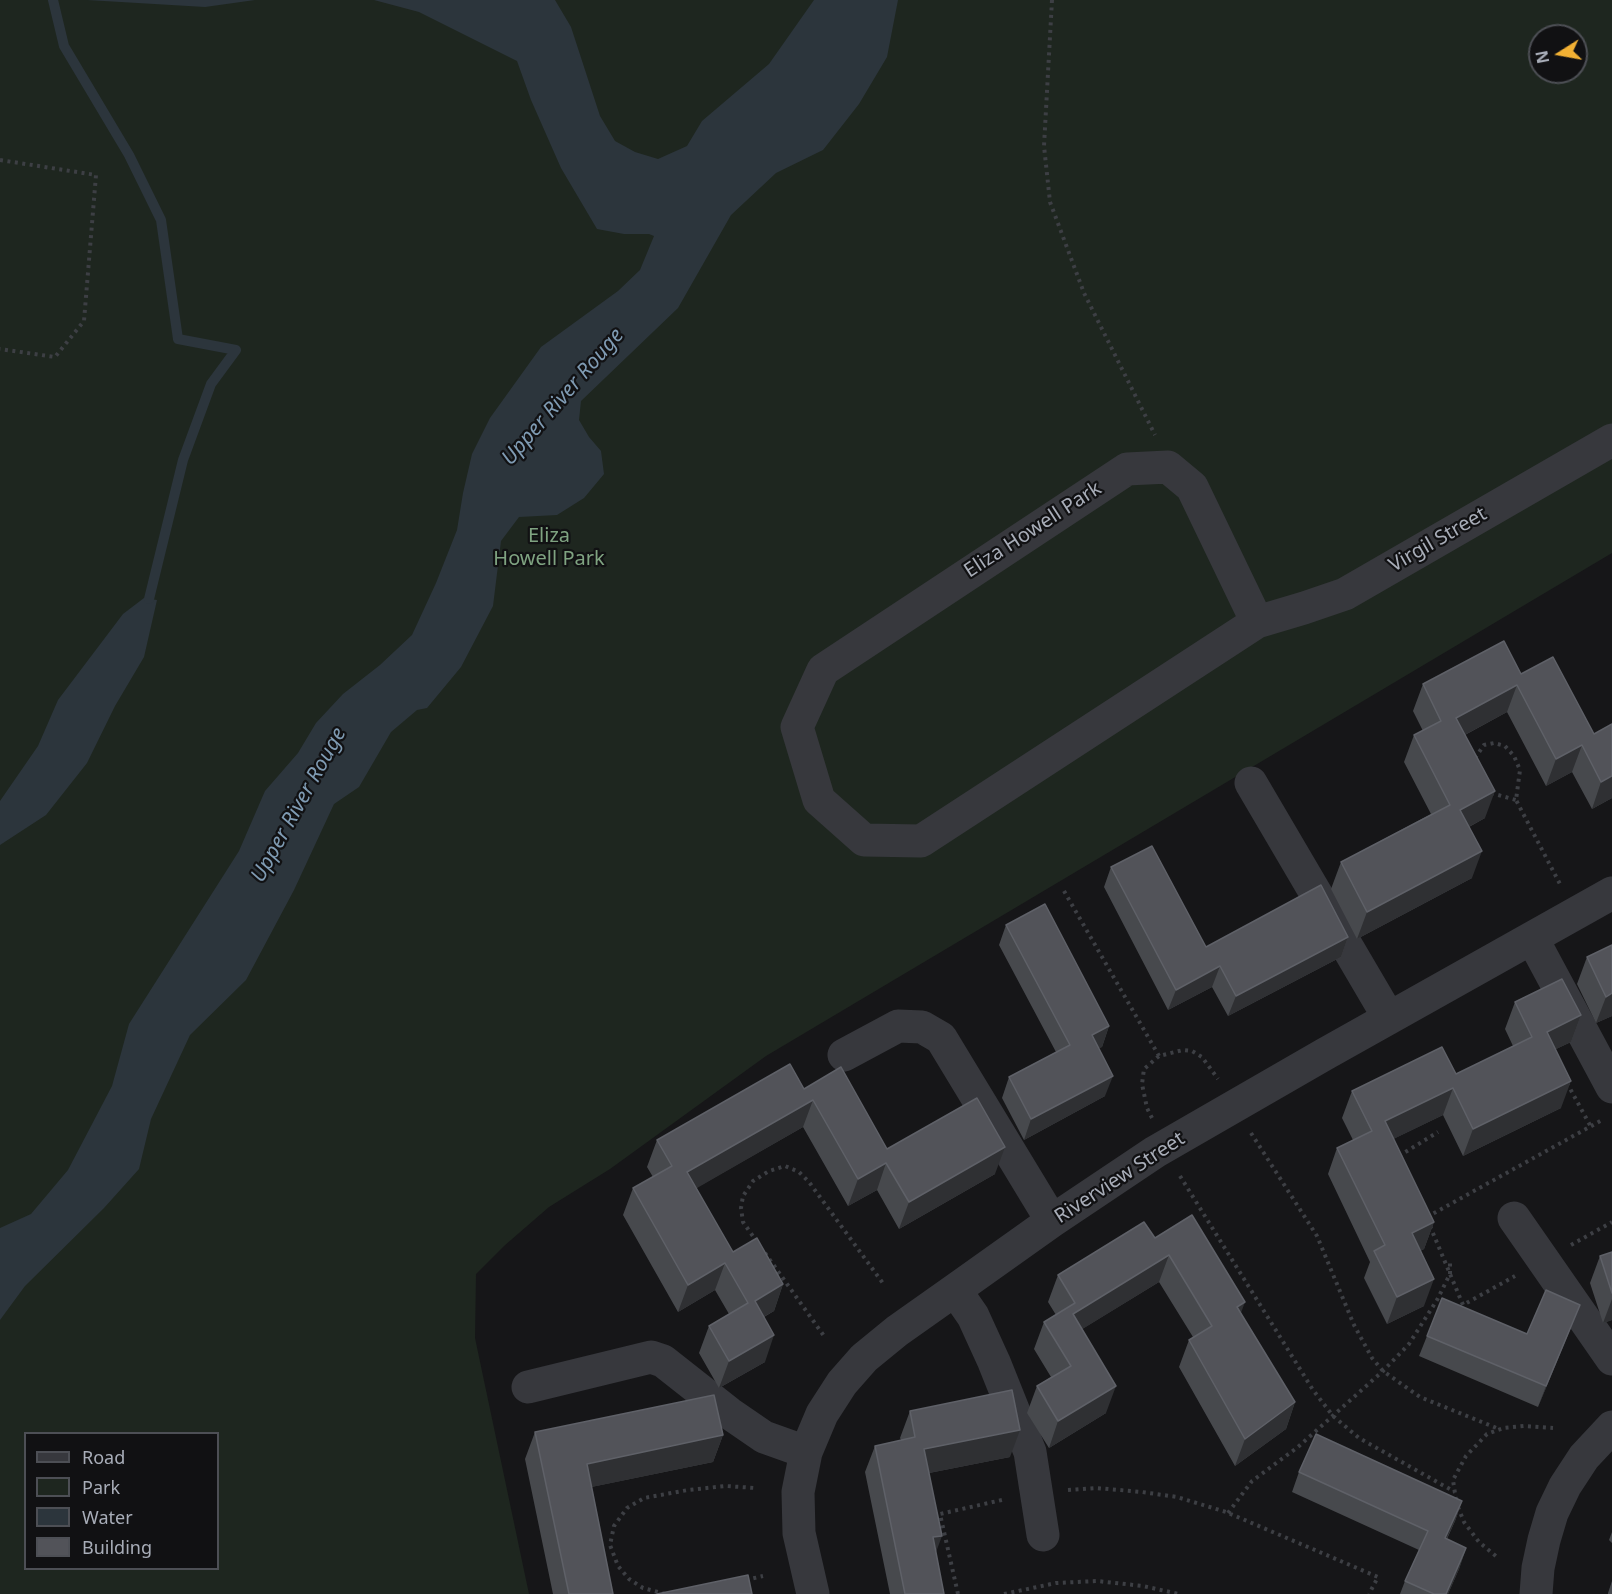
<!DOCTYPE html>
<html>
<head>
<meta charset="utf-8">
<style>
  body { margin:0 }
  #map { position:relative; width:1612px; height:1594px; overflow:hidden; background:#161618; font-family:"Noto Sans",sans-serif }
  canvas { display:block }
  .legend { position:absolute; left:24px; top:1432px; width:195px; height:138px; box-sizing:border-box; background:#111113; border:2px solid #4d4f55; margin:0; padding:8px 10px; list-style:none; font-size:18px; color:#a8adb8 }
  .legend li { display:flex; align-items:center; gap:12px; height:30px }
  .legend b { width:30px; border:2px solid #4d4f55 }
  .north { position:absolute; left:1528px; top:24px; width:60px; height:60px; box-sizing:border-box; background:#111113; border:2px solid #4d4f55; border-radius:50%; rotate:259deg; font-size:16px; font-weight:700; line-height:24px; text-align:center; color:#a8adb8 }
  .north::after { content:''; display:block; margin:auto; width:21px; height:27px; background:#f2b134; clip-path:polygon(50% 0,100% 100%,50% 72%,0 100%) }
</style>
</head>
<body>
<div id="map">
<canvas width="1612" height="1594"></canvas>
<ul class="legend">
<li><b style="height:8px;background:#37383d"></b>Road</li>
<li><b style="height:16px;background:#1e261f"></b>Park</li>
<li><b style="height:16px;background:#2c353c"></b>Water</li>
<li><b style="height:16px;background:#525359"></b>Building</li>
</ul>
<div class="north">N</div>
</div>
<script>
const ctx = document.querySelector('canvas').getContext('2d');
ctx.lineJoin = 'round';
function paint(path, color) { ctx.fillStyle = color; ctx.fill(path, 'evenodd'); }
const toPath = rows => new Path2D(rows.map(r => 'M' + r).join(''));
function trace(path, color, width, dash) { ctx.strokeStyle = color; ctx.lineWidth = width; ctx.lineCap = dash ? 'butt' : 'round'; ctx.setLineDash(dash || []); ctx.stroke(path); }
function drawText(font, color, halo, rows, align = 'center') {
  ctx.font = font + ' "Noto Sans",sans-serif'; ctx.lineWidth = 4.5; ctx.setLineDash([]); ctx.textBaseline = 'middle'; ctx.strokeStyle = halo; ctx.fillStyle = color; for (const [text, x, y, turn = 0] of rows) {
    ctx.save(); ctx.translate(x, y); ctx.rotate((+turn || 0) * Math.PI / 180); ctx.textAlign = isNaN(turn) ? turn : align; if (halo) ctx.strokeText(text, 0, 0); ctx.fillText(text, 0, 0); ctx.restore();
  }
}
paint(toPath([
  [0,0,1612,0,1612,553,766,1056,610,1169,549,1207,504,1246,476,1274,475,1338,529,1594,0,1594],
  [1540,36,1576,36,1576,72,1540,72],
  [26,1434,218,1434,218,1568,26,1568]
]), '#1e261f');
paint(toPath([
  [87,0,255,0,205,7],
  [374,0,555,0,571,27,600,116,615,141,635,152,658,159,687,146,702,121,769,64,814,0,898,0,887,57,859,104,823,150,776,173,731,215,678,308,581,401,579,420,589,437,601,451,604,474,584,498,557,515,519,517,501,541,493,606,461,667,427,708,417,710,391,732,359,787,334,804,294,890,246,980,190,1035,151,1119,139,1169,104,1208,25,1286,0,1320,0,1228,31,1214,68,1170,112,1086,129,1024,239,851,265,791,298,753,316,723,343,694,380,665,412,635,436,583,457,530,463,493,472,454,490,418,541,347,618,291,640,270,654,236,649,234,624,234,597,229,561,168,531,100,517,61,419,12],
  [144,598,157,600,144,657,115,706,87,763,46,815,0,845,0,801,38,746,58,700,123,614]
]), '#2c353c');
trace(toPath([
  [53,0,64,46,129,155,161,220,178,339,236,350,211,384,183,460,149,599]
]), '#2c353c', 10);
trace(toPath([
  [1052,0,1044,146,1050,202,1084,293,1155,435],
  [0,160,96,175,84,321,55,357,0,349],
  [1475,758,1484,745,1494,743,1505,746,1514,756,1520,770,1516,800,1561,886],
  [1491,793,1516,800],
  [1064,891,1159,1056],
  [1567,1083,1591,1127],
  [1152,1118,1147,1108,1142,1084,1144,1069,1159,1056,1183,1050,1192,1051,1202,1057,1218,1079],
  [1251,1133,1317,1236,1354,1325,1372,1358,1383,1371,1420,1397,1499,1429],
  [1399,1156,1438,1132],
  [1180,1176,1313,1390,1333,1416,1359,1438,1455,1492],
  [1427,1217,1604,1119],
  [1430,1226,1463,1305,1515,1276],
  [757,1242,743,1222,741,1208,743,1196,753,1181,769,1171,785,1166,799,1172,809,1182,885,1286],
  [1571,1245,1612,1222],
  [765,1253,824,1336],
  [1068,1490,1096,1488,1142,1492,1177,1497,1226,1512,1378,1577,1369,1594],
  [1456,1500,1453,1480,1466,1456,1487,1434,1504,1428,1524,1426,1553,1428],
  [1458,1507,1464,1522,1479,1542,1497,1557],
  [1228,1513,1252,1481,1298,1447,1383,1371,1409,1344,1437,1300,1450,1274,1450,1259],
  [746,1580,763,1576],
  [665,1594,643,1588,629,1579,618,1566,610,1545,614,1526,627,1508,644,1498,688,1490,726,1486,755,1488],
  [958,1594,940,1514,1006,1499],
  [1004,1594,1056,1583,1097,1581,1143,1586,1179,1594]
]), '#3d3f44', 4, [3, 4.5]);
trace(toPath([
  [1257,622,1192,487,1168,467,1127,469,823,670,797,727,819,800,864,840,921,841,1257,622,1304,608,1345,594,1612,440],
  [1251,783,1389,1018],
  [1532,938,1612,1087],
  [844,1055,898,1026,922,1027,941,1038,1052,1221],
  [1514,1218,1612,1359],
  [955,1290,973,1316,994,1362,1030,1452,1043,1535],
  [528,1387,651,1357,663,1361,729,1413,764,1437,806,1452],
  [813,1594,799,1533,798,1492,806,1452,822,1414,842,1383,864,1358,897,1331,955,1290,1052,1221,1155,1152,1325,1054,1612,893],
  [1536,1594,1538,1568,1544,1540,1552,1513,1565,1486,1584,1457,1612,1427]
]), '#37383d', 33);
paint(toPath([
  [1553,657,1612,798,1592,809,1572,772,1546,786,1507,712,1465,735,1485,818,1469,827,1472,878,1357,939,1331,889,1341,862,1431,814,1404,762,1414,735,1423,731,1413,711,1423,684,1521,674],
  [1111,867,1206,947,1348,937,1341,957,1228,1016,1212,987,1168,1010,1104,887],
  [1006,925,1109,1026,1102,1047,1098,1048,1105,1096,1024,1140,1002,1098,1009,1077,1056,1052,999,945],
  [1612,945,1612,1016,1596,1023,1577,984,1587,957],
  [1515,1002,1581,1015,1571,1042,1556,1049,1561,1108,1463,1156,1443,1115,1393,1139,1434,1222,1424,1249,1420,1251,1424,1306,1387,1324,1364,1278,1370,1262,1328,1174,1337,1148,1353,1140,1342,1118,1352,1091,1456,1074,1513,1046,1505,1029],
  [804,1089,887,1149,995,1174,899,1229,877,1190,848,1206,803,1127,696,1188,733,1252,783,1284,774,1311,764,1317,765,1362,719,1388,699,1353,709,1326,729,1314,715,1290,678,1312,623,1215,633,1188,653,1177,647,1167,657,1140],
  [1155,1238,1241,1313,1295,1402,1286,1429,1235,1466,1179,1367,1189,1340,1193,1337,1159,1282,1082,1329,1106,1413,1049,1448,1027,1413,1037,1386,1051,1377,1034,1349,1044,1322,1056,1315,1048,1302,1058,1275],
  [1612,1252,1612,1320,1603,1323,1590,1283,1600,1256],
  [1580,1305,1572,1325,1538,1407,1419,1356,1427,1336,1527,1334],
  [910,1411,1010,1457,929,1473,936,1552,944,1594,890,1594,865,1472,875,1446,901,1440,900,1438],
  [535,1432,723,1435,713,1462,591,1487,613,1594,553,1594,525,1459],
  [1299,1472,1462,1501,1455,1521,1447,1539,1466,1548,1459,1569,1448,1594,1400,1594,1405,1581,1419,1550,1292,1492],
  [1612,1532,1612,1543,1609,1540],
  [1612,1581,1612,1594,1608,1594,1608,1593]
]), '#47494d');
paint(toPath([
  [1517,685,1507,712,1446,745,1456,718],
  [1582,745,1572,772,1546,786,1556,759],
  [1612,776,1612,798,1592,809,1601,782],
  [1495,791,1485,818,1450,837,1460,810],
  [1482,851,1472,878,1357,939,1367,912],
  [1348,937,1341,957,1228,1016,1236,996],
  [1220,966,1212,987,1168,1010,1176,990],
  [1612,993,1612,1016,1596,1023,1606,997],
  [1581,1015,1571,1042,1537,1058,1547,1032],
  [1109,1026,1102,1047,1084,1056,1092,1035],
  [1113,1076,1105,1096,1024,1140,1031,1119],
  [1571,1081,1561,1108,1463,1156,1473,1129],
  [1453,1088,1443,1115,1375,1148,1385,1121],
  [813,1100,803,1127,678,1199,687,1172],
  [1005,1147,995,1174,899,1229,909,1202],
  [886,1163,877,1190,848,1206,858,1179],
  [1434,1222,1424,1249,1402,1260,1412,1233],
  [1169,1255,1159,1282,1063,1341,1073,1314],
  [725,1263,715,1290,678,1312,688,1285],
  [1434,1279,1424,1306,1387,1324,1397,1297],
  [783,1284,774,1311,745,1327,755,1301],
  [1612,1299,1612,1320,1603,1323],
  [1245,1302,1235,1329,1237,1307],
  [1580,1305,1572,1325,1538,1407,1546,1386],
  [774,1335,765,1362,719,1388,729,1361],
  [1116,1386,1106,1413,1049,1448,1058,1421],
  [1295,1402,1286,1429,1235,1466,1245,1439],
  [1020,1430,1010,1457,914,1476,924,1449],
  [723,1435,713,1462,577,1490,587,1464],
  [1462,1501,1455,1521,1437,1559,1445,1538],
  [942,1536,932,1563,933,1537],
  [1466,1548,1459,1569,1448,1594,1446,1594]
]), '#2f3033');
const building = toPath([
  [1504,641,1521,674,1553,657,1594,734,1612,724,1612,776,1601,782,1582,745,1556,759,1517,685,1456,718,1495,791,1460,810,1482,851,1367,912,1341,862,1450,805,1414,735,1441,721,1423,684,1504,641],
  [1152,846,1206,947,1321,885,1348,937,1236,996,1220,966,1176,990,1111,867,1152,846],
  [1045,904,1109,1026,1092,1035,1113,1076,1031,1119,1009,1077,1070,1045,1006,925,1045,904],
  [1612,945,1612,993,1606,997,1587,957,1612,945],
  [1562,979,1581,1015,1547,1032,1571,1081,1473,1129,1453,1088,1385,1121,1434,1222,1412,1233,1434,1279,1397,1297,1374,1251,1385,1245,1337,1148,1372,1131,1352,1091,1442,1047,1456,1074,1532,1037,1515,1002,1562,979],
  [790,1064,804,1089,841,1067,887,1149,977,1098,1005,1147,909,1202,886,1163,858,1179,813,1100,687,1172,733,1252,757,1238,783,1284,755,1301,774,1335,729,1361,709,1326,748,1303,725,1263,688,1285,633,1188,672,1166,657,1140,790,1064],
  [1192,1215,1245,1302,1237,1307,1295,1402,1245,1439,1189,1340,1212,1326,1169,1255,1073,1314,1116,1386,1058,1421,1037,1386,1071,1366,1044,1322,1075,1303,1058,1275,1144,1222,1155,1238,1192,1215],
  [1612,1252,1612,1293,1600,1256,1612,1252],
  [1546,1290,1580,1305,1546,1386,1427,1336,1442,1298,1527,1334,1546,1290],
  [1012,1390,1020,1430,924,1449,942,1536,933,1537,944,1594,905,1594,875,1446,915,1437,910,1411,1012,1390],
  [714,1395,723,1435,587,1464,613,1594,569,1594,535,1432,714,1395],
  [1316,1434,1462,1501,1445,1538,1466,1548,1446,1594,1434,1594,1405,1581,1428,1531,1299,1472,1316,1434],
  [748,1575,752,1594,657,1594,748,1575]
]);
paint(building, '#525359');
trace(building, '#5f6168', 1.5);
drawText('20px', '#a8adb8', '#111113', [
  ["Eliza Howell Park",1033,530,-33],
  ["Virgil Street",1438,540,-30],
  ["Riverview Street",1120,1178,-33]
]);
drawText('20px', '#7fa381', '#111113', [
  ["Eliza",549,536],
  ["Howell Park",549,559]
]);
drawText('italic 21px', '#7f9bb3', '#111113', [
  ["Upper River Rouge",563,397,-49],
  ["Upper River Rouge",299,805,-61]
]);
</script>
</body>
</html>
